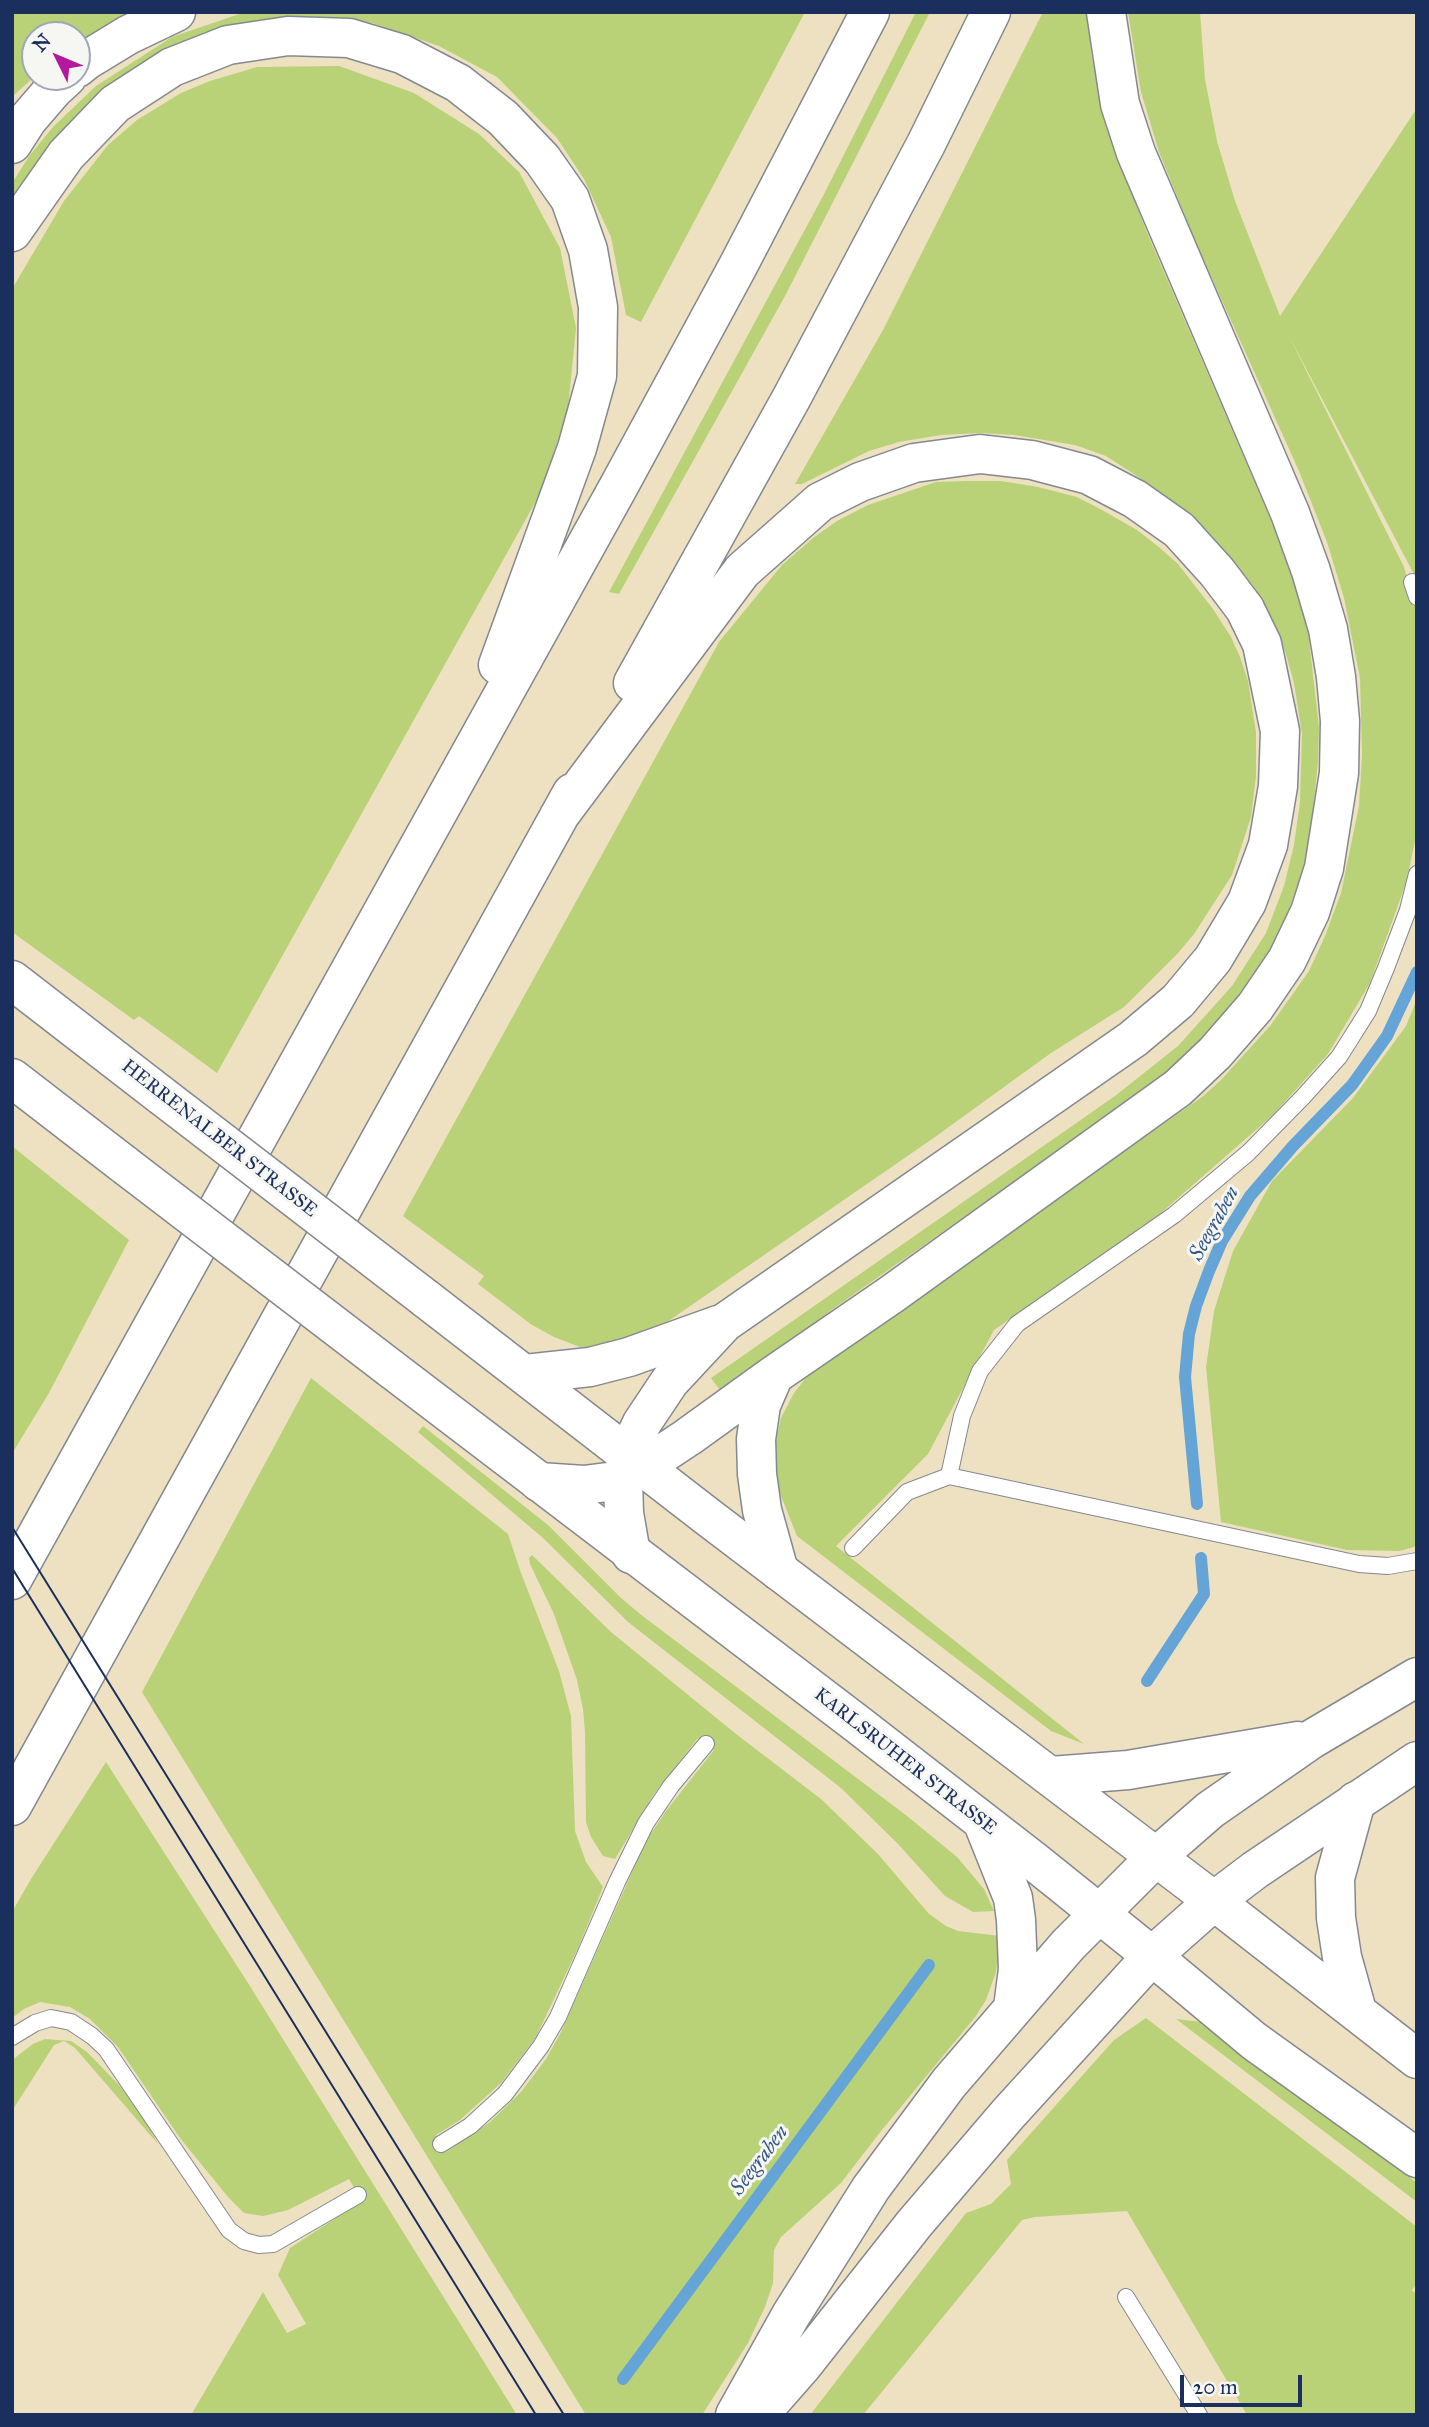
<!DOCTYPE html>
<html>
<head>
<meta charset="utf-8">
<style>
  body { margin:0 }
  #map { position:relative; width:1429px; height:2427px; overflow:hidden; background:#ede1c1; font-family:"IM FELL Great Primer",serif }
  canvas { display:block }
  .frame { position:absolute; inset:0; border:14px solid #1b2f5e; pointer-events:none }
  .north { position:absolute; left:21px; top:21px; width:70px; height:70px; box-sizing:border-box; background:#f6f6f2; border:2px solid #9ea6b7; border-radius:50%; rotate:313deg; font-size:19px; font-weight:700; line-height:28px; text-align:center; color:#1b2f5e }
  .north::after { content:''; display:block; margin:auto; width:24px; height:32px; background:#b5179e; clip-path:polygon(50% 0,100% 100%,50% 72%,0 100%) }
  .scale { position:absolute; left:1180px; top:2375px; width:122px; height:32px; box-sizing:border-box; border:4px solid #1b2f5e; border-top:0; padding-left:9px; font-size:21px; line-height:24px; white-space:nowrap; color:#1b2f5e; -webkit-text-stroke:5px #f6f6f2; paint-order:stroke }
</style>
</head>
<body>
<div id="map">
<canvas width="1429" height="2427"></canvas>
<div class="frame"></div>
<div class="north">N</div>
<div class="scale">20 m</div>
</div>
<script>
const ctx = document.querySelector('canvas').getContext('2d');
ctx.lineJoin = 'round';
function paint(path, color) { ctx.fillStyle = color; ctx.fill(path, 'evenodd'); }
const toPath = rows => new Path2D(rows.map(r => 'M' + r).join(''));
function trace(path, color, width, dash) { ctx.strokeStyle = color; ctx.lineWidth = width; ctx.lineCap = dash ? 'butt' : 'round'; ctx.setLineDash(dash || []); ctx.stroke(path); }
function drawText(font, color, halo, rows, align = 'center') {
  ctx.font = font + ' "IM FELL Great Primer",serif'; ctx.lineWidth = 6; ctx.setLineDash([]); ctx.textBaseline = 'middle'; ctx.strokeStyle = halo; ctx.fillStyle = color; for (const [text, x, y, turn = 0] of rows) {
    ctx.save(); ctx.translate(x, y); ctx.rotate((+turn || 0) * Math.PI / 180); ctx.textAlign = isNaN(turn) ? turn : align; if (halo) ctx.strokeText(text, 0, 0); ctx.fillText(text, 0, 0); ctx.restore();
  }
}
paint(toPath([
  [12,12,136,12,77,46,77,35,35,35,35,76,12,97],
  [245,12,805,12,641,322,626,315,611,237,584,179,557,138,497,77,439,46,372,23,325,17,295,18,261,20,215,31,12,209,12,183,30,155,53,127,96,86,172,37],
  [916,12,930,12,785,296,619,594,609,592,822,198],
  [1043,12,1087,12,1092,58,1112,142,1148,235,1289,562,1308,631,1319,727,1318,761,1312,823,1304,866,1279,938,1256,976,1206,1037,1155,1083,837,1306,722,1393,711,1378,1115,1096,1178,1046,1232,986,1266,933,1284,886,1294,845,1300,802,1302,734,1294,683,1286,654,1276,628,1259,596,1216,541,1192,518,1140,478,1106,456,1075,445,1014,435,980,433,941,435,899,442,869,451,802,484,795,484,883,330],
  [1128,12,1200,12,1205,79,1217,141,1235,201,1280,316,1417,108,1417,580,1288,334,1404,567,1417,611,1417,619,1415,619,1417,832,1406,883,1370,983,1328,1054,1273,1115,1154,1219,994,1330,928,1454,836,1546,1084,1744,1051,1731,797,1536,779,1491,776,1480,775,1444,781,1418,794,1393,808,1375,830,1356,1202,1097,1221,1080,1270,1026,1309,971,1325,936,1341,893,1359,806,1362,755,1360,678,1344,598,1327,542,1299,471,1196,243,1159,152,1141,92],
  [339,66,414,93,479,134,519,172,560,248,576,328,568,409,541,492,217,1073,139,1016,134,1020,12,932,12,289,64,201,108,145,137,120,181,93,210,81,257,67],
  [967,481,1001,481,1038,487,1077,497,1102,510,1137,530,1160,548,1178,564,1213,609,1231,637,1240,657,1248,681,1256,732,1256,776,1251,817,1232,875,1194,934,1178,953,1124,1007,1051,1053,935,1137,654,1331,605,1346,580,1347,554,1337,532,1325,478,1284,484,1276,403,1216,719,642,782,565,813,538,837,521,868,505,936,482],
  [1417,999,1417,1546,1400,1551,1347,1550,1221,1522,1206,1367,1214,1311,1233,1251,1272,1181,1353,1098,1406,1026],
  [12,1146,129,1240,49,1393,13,1452],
  [311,1378,508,1534,521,1573,559,1671,571,1716,575,1831,586,1862,603,1887,579,1946,536,2037,501,2083,460,2120,436,2135,446,2152,490,2122,521,2092,546,2059,560,2034,646,1841,666,1811,714,1750,698,1738,654,1794,615,1859,603,1856,591,1837,586,1822,585,1732,583,1709,577,1680,554,1614,530,1564,529,1558,532,1555,611,1632,736,1734,821,1799,878,1854,929,1914,946,1926,958,1931,1000,1936,996,1972,986,2000,976,2016,881,2131,841,2183,781,2237,774,2250,773,2283,765,2307,748,2343,702,2415,586,2415,142,1692],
  [423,1426,548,1525,620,1597,640,1614,907,1816,957,1857,984,1889,994,1911,973,1912,945,1896,898,1844,841,1788,628,1622,543,1538,418,1432],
  [106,1762,248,1983,517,2415,191,2415,263,2292,287,2333,306,2324,278,2275,290,2248,362,2201,349,2179,288,2210,263,2216,244,2213,228,2197,180,2138,118,2047,90,2019,70,2007,40,2002,24,2009,12,2018,12,1912,31,1879],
  [1146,2018,1417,2227,1417,2283,1412,2290,1417,2295,1417,2415,1247,2415,1127,2211,1035,2217,1022,2220,863,2415,810,2415,966,2213,991,2204,1011,2184,1007,2160,1114,2040],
  [1176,2019,1202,2022,1366,2143,1417,2183,1417,2202],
  [45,2039,71,2041,87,2052,119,2085,144,2118,158,2144,75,2048,64,2041,54,2045,12,2111,12,2060,33,2044]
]), '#b9d277');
trace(toPath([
  [1197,1504,1185,1377,1189,1334,1196,1306,1209,1271,1222,1241,1250,1196,1293,1146,1352,1085,1387,1036,1417,972],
  [1147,1681,1204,1594,1201,1558],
  [623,2379,929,1965]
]), '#64a4d7', 12);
const service = toPath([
  [1412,582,1417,597],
  [949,1476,1359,1564,1388,1566,1417,1561],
  [853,1548,907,1492,949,1476,962,1416,980,1371,1017,1324,1174,1215,1248,1153,1303,1097,1339,1057,1368,1011,1386,968,1408,910,1417,874],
  [12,2037,35,2023,51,2018,71,2022,92,2036,106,2049,229,2230,244,2241,259,2245,273,2244,358,2195],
  [441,2144,470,2126,505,2094,541,2046,558,2017,617,1882,646,1823,671,1786,706,1744],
  [1126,2297,1199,2415]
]);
const secondary = toPath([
  [1356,1801,1335,1878,1336,1918,1342,1957,1357,2011],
  [1214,1901,1417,2059],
  [1152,1956,1254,2041,1417,2158]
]);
const primary = toPath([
  [12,980,162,1096],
  [12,1078,126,1166],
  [425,1298,708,1517,1214,1901],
  [390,1368,856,1723,1035,1862,1152,1956],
  [1051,1776,1128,1770,1298,1741],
  [983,1823,1013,1898,1016,1920,1018,1969,1013,2008],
  [735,2415,791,2315,871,2188,949,2083,1068,1945,1156,1857,1210,1810,1312,1739,1417,1677],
  [759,2415,802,2366,914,2224,1008,2114,1152,1956,1214,1901,1255,1870,1417,1761]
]);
const motorway = toPath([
  [77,68,87,60,128,35,176,12],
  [12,144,28,119,53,90,67,77],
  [12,232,66,155,115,104,172,67,228,45,288,36,349,38,402,54,458,83,503,118,542,159,570,199,588,250,598,307,597,376,577,448,498,665],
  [633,683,792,397,926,144,991,12],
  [559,816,742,571,820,502,860,482,914,463,980,454,1032,460,1089,475,1135,499,1179,530,1217,572,1245,609,1262,644,1280,731,1278,786,1268,845,1247,902,1213,959,1178,1001,1133,1039,724,1323,670,1381,642,1423,627,1454,623,1480,624,1513,631,1554],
  [525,1374,590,1367,629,1357,718,1325],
  [539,1482,584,1485,623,1480,688,1437,774,1375],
  [779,1571,762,1510,757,1474,756,1439,761,1405,774,1375,892,1294,1178,1088,1215,1053,1255,1007,1287,960,1310,912,1324,868,1339,773,1340,721,1336,677,1328,629,1311,571,1290,513,1136,153,1120,104,1106,12],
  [12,1580,620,484,738,266,870,12],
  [12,1806,572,793]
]);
trace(service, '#848890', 18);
trace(secondary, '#848890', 41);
trace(primary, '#848890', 41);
trace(motorway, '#848890', 41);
trace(service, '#fff', 16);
trace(secondary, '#fff', 38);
trace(primary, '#fff', 38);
trace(motorway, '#fff', 38);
trace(toPath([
  [12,1527,564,2415],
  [12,1568,536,2415]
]), '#1b2f5e', 2);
const primaryBridge = toPath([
  [162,1096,425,1298],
  [126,1166,390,1368]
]);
trace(primaryBridge, '#848890', 41, []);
trace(primaryBridge, '#fff', 38);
drawText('19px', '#1b2f5e', '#f6f6f2', [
  ["HERRENALBER STRASSE",219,1139,38],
  ["KARLSRUHER STRASSE",905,1762,38]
]);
drawText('italic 21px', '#355888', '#f6f6f2', [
  ["Seegraben",1215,1224,-61],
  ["Seegraben",760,2161,-53]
]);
</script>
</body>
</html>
